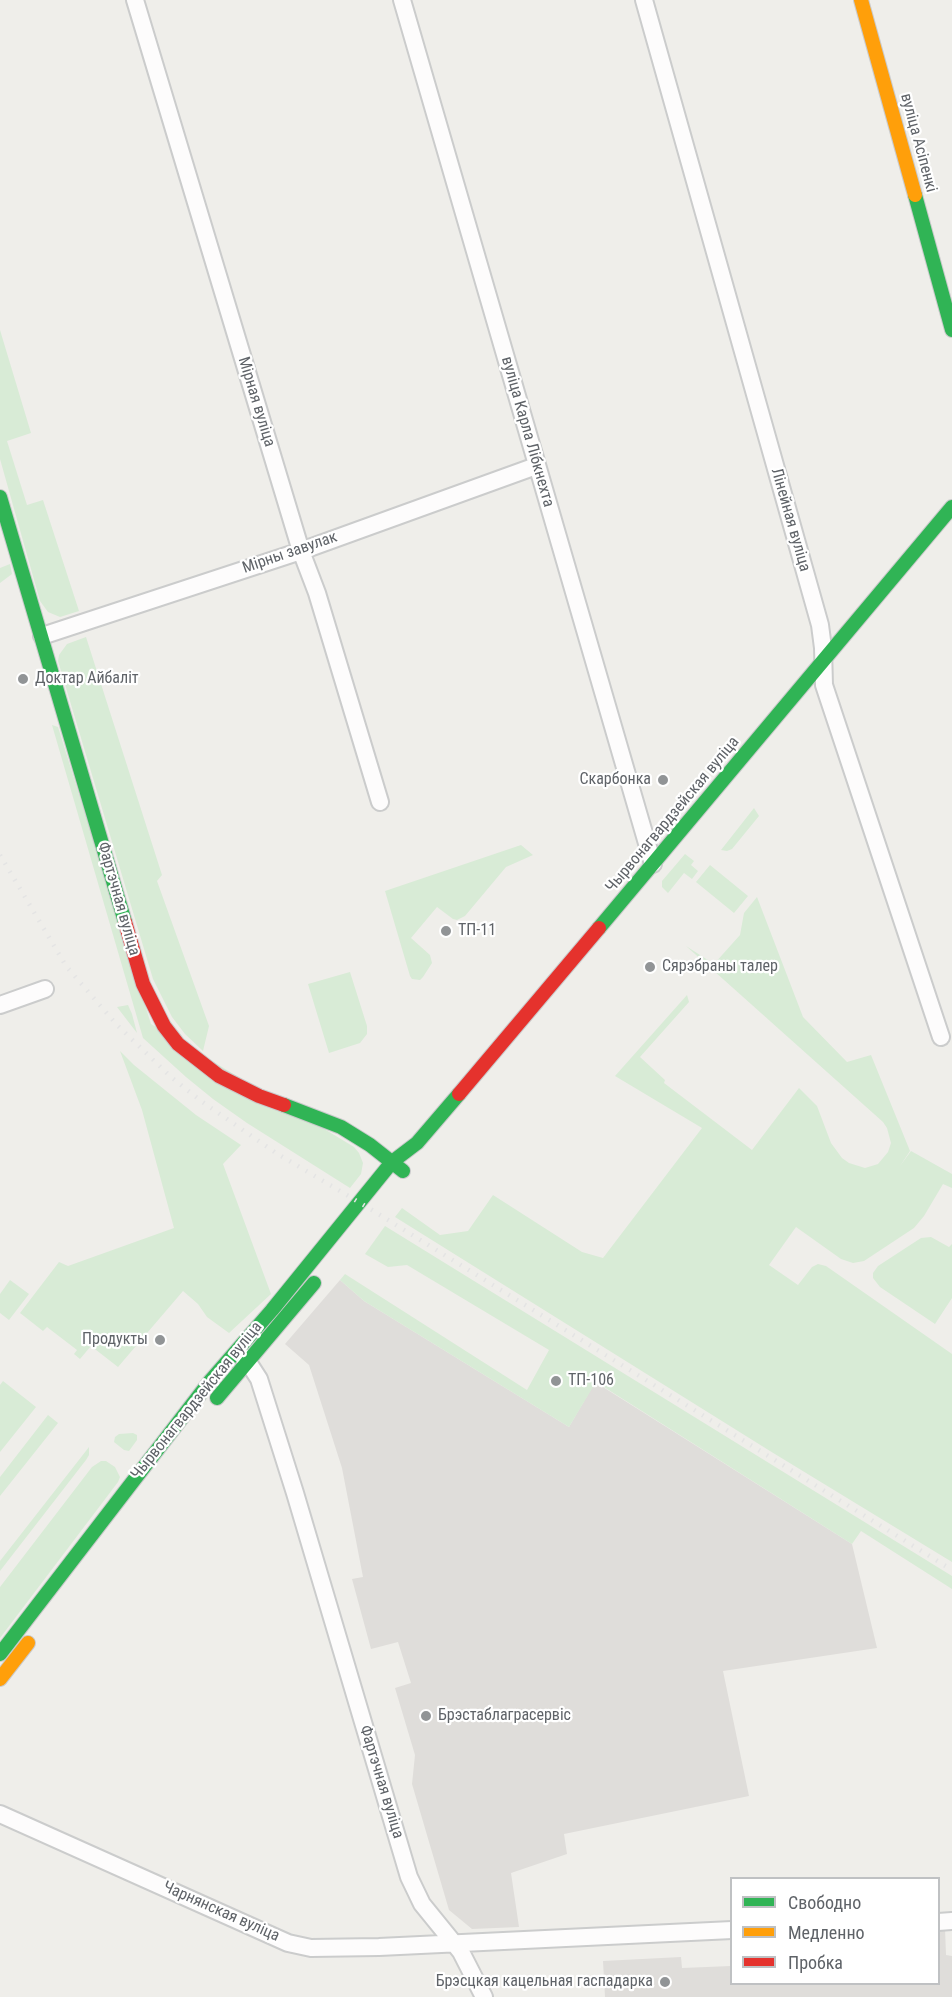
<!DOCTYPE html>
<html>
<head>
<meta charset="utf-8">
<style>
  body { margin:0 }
  #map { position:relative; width:952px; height:1997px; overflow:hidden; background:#efeeea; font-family:"Roboto Condensed",sans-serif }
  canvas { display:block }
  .legend { position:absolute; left:730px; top:1877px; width:210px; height:108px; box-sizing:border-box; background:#fff; border:2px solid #bfc1c3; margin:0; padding:8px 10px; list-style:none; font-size:18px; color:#5f6368 }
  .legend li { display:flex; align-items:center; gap:12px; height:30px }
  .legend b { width:30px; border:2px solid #bfc1c3 }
</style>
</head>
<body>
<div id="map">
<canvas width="952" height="1997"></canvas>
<ul class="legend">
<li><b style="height:8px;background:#30b455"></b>Свободно</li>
<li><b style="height:8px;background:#ff9f0a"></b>Медленно</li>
<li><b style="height:8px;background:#e5322d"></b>Пробка</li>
</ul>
</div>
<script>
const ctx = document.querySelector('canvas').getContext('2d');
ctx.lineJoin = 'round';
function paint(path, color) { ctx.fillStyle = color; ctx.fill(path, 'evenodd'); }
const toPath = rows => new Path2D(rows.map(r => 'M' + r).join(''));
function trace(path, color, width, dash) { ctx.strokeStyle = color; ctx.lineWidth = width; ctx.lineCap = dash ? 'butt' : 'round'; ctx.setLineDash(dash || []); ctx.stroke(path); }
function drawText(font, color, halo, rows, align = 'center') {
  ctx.font = font + ' "Roboto Condensed",sans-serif'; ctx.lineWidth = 4.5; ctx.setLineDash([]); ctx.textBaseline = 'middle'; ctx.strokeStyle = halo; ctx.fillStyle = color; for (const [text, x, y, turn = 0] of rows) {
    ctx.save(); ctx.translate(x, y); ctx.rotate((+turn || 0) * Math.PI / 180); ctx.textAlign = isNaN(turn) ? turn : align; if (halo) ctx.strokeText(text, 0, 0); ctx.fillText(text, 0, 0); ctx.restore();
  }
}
paint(toPath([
  [340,1280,364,1301,569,1427,595,1382,852,1544,877,1648,723,1671,749,1796,564,1834,567,1854,511,1873,519,1927,472,1929,449,1910,412,1784,415,1755,395,1688,411,1683,398,1642,371,1649,352,1579,363,1577,342,1468,309,1365,285,1344],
  [939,1928,945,1928,946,1955,952,1956,952,1997,605,1997,603,1961,681,1957,682,1968,731,1966,732,1984,938,1984]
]), '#dfddda');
paint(toPath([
  [0,330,31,433,7,441,27,505,43,500,79,611,60,617,48,612,40,601,0,459],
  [10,564,12,574,0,583,0,568],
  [86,637,162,875,157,881,209,1026,203,1051,185,1034,172,1017,153,979,58,661,59,655,67,644],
  [52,725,58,727,151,1024,354,1147,359,1153,363,1163,361,1174,350,1188,247,1123,213,1099,186,1077,143,1038],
  [754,808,759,816,732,849,727,851,721,850],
  [521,845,533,855,506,867,465,916,457,920,453,919,437,907,411,938,430,955,432,963,423,977,420,980,412,979,410,976,385,891],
  [685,854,694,861,691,865,698,871,692,879,684,873,668,893,662,887,662,881],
  [710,865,748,896,734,913,696,882],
  [757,897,803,1017,847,1062,871,1055,910,1151,900,1166,911,1151,952,1174,952,1188,943,1184,924,1216,914,1228,864,1261,853,1263,841,1259,796,1227,769,1265,798,1285,812,1267,818,1264,826,1266,952,1354,952,1562,770,1451,395,1217,402,1208,440,1235,468,1231,493,1195,582,1252,603,1258,702,1128,615,1076,687,995,689,1002,640,1057,665,1080,664,1083,752,1150,799,1088,817,1106,831,1143,842,1158,849,1163,865,1168,878,1164,888,1152,891,1143,887,1128,883,1122,686,946,714,964,740,935,744,913],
  [350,972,367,1026,367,1034,360,1043,329,1053,308,984],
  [128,1005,132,1014,137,1033,117,1007],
  [120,1051,134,1065,196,1115,241,1145,223,1164,271,1294,229,1333,207,1317,198,1304,183,1291,118,1367,91,1346,80,1359,74,1354,77,1350,47,1327,43,1331,20,1313,59,1262,68,1266,174,1228,142,1110],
  [385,1226,952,1576,952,1589,861,1531,852,1544,596,1382,569,1427,364,1301,340,1280,345,1274,527,1390,549,1350,407,1265,388,1267,365,1254],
  [931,1237,949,1247,952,1244,952,1298,935,1324,880,1287,873,1278,873,1273,878,1266,921,1238],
  [10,1280,29,1294,9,1320,0,1313,0,1294],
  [3,1381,36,1407,0,1452,0,1385],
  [48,1415,58,1423,0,1496,0,1477],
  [133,1433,137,1435,137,1440,129,1451,124,1450,114,1442,115,1437,119,1434],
  [89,1447,89,1455,86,1460,0,1571,0,1561],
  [101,1461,106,1461,115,1467,120,1477,118,1482,0,1638,0,1587,92,1467]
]), '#d8ebd6');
const street = toPath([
  [135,0,301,551,317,593,380,802],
  [402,0,653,864],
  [644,0,820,625,823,648,824,685,941,1037],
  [42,636,301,551,536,466],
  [0,1005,45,989],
  [242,1356,248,1362,259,1379,295,1493,409,1877,422,1904,461,1952,484,1997],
  [0,1814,288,1943,311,1948,379,1947,732,1930],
  [938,1922,952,1921]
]);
const fast = toPath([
  [915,195,952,330],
  [0,497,125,922],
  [599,928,952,507],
  [284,1105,341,1127,370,1145,403,1171],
  [217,1398,314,1283],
  [0,1654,211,1380,272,1310,392,1162,417,1143,459,1094]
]);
const slow = toPath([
  [861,0,915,195],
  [0,1679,28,1643]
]);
const jam = toPath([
  [125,922,143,984,164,1026,178,1044,219,1076,259,1096,284,1105],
  [459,1094,599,928]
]);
trace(street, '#cbcccc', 20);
trace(fast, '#cacacb', 16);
trace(slow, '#cacacb', 16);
trace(jam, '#cacacb', 16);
trace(street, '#fdfcfc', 16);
trace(fast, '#30b455', 14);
trace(slow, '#ff9f0a', 14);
trace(jam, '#e5322d', 14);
trace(toPath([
  [0,855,66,966,117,1025,171,1077,201,1101,276,1153,372,1210,952,1570]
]), '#e4e4e4', 4.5, [1.5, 8]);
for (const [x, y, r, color] of [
  [23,679,6,"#919496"],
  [663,780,6,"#919496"],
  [446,931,6,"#919496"],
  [650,967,6,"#919496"],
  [160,1340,6,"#919496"],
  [556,1381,6,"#919496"],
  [426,1716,6,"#919496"],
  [665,1982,6,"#919496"]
]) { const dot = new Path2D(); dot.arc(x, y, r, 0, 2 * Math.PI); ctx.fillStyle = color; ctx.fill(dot); trace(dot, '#fff', 2); }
drawText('16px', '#5f6368', '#fff', [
  ["вуліца Асіпенкі",918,143,75],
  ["Мірная вуліца",256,402,73],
  ["вуліца Карла Лібкнехта",527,432,74],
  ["Лінейная вуліца",790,520,74],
  ["Мірны завулак",290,553,-19],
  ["Чырвонагвардзейская вуліца",673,815,-50],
  ["Фартэчная вуліца",118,899,74],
  ["Чырвонагвардзейская вуліца",197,1401,-51],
  ["Фартэчная вуліца",381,1782,73],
  ["Чарнянская вуліца",221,1912,24]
]);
drawText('16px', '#5f6368', '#fff', [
  ["Доктар Айбаліт",35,679],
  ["Скарбонка",651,780,"right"],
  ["ТП-11",458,931],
  ["Сярэбраны талер",662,967],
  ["Продукты",148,1340,"right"],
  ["ТП-106",568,1381],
  ["Брэстаблаграсервіс",438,1716],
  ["Брэсцкая кацельная гаспадарка",653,1982,"right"]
], 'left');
</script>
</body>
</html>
